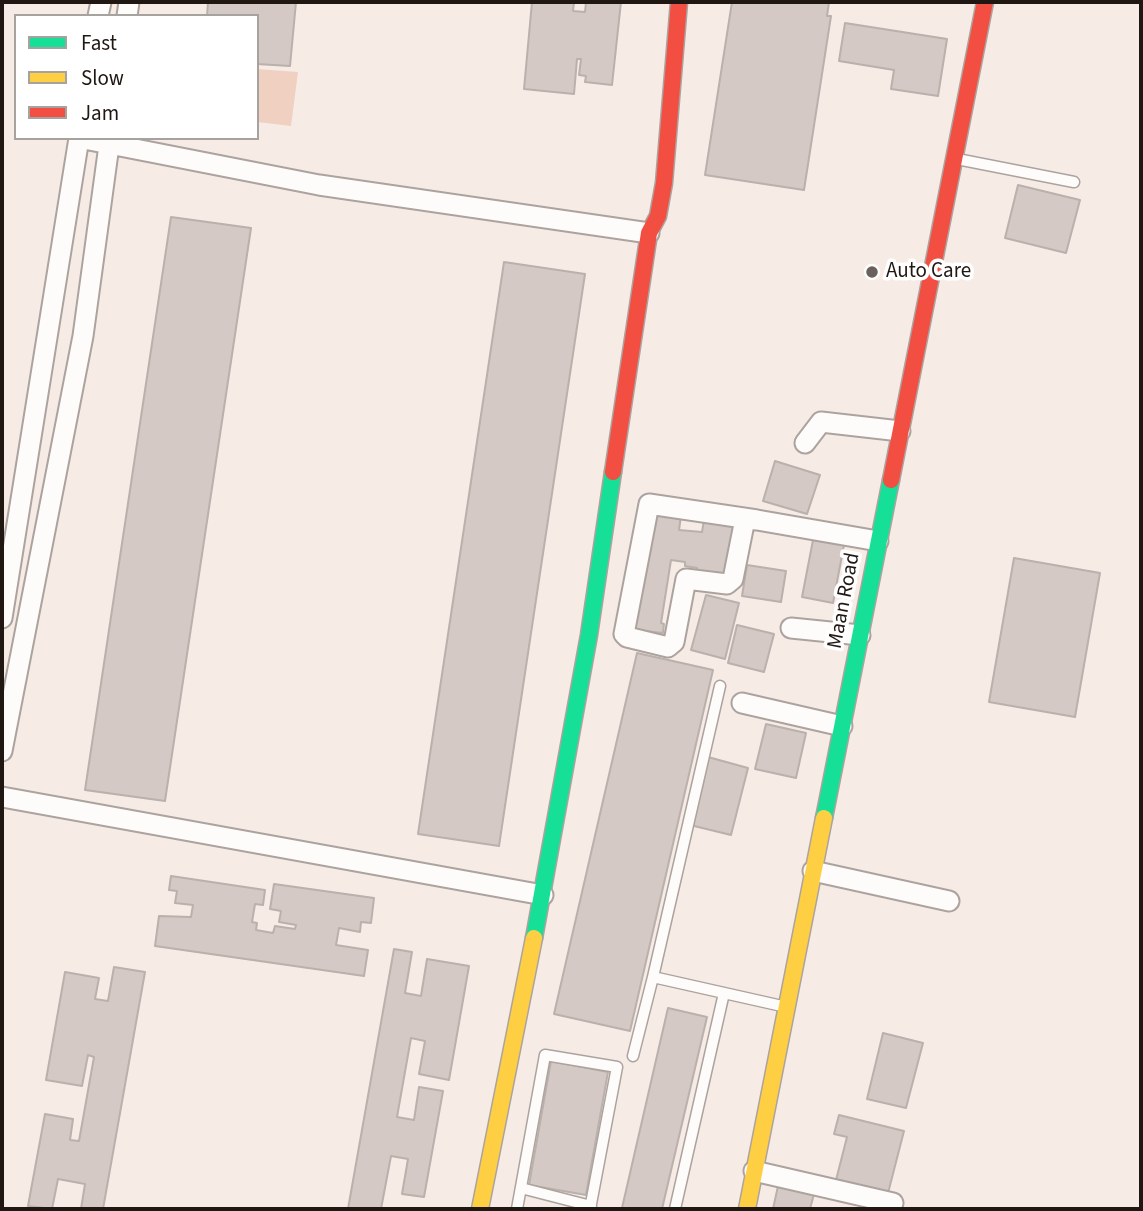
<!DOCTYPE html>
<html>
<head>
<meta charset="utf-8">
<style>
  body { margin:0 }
  #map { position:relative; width:1143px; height:1211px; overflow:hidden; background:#f7ebe6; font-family:"Source Sans 3",sans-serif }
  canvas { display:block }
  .frame { position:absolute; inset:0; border:4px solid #201612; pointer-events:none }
  .legend { position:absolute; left:14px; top:14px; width:245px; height:126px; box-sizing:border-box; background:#fff; border:2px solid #a6a2a0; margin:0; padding:9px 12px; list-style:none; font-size:21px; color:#201612 }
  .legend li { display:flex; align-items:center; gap:14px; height:35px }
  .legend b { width:35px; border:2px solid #a6a2a0 }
</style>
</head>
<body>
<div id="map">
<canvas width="1143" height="1211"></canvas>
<div class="frame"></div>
<ul class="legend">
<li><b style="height:9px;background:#16e098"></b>Fast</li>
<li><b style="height:9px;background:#ffcf43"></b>Slow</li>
<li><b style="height:9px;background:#f24e42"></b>Jam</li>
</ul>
</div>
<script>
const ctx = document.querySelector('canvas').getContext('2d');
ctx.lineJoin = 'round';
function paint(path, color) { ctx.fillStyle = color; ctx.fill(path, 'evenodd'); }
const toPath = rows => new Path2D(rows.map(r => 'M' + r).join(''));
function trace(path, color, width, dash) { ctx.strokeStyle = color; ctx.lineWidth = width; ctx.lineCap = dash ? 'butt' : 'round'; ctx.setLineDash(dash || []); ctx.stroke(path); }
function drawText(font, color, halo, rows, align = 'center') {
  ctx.font = font + ' "Source Sans 3",sans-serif'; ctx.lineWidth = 7; ctx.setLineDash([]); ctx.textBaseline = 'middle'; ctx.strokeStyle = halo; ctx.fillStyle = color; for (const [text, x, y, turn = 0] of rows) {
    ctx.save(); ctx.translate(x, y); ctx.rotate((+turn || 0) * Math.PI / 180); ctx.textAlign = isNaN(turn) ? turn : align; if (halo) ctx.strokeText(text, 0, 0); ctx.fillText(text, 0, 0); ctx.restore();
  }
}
paint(toPath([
  [257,69,298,72,291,126,257,122]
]), '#f0d0c1');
const building = toPath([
  [208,2,296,2,290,66,257,64,257,16,207,16,208,2],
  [532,2,574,2,573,11,585,12,586,2,621,2,612,85,585,82,586,76,579,75,581,59,577,59,574,94,524,89,532,2],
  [732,2,829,2,827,16,831,16,804,190,705,175,732,2],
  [845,23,947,39,938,96,891,89,894,70,839,61,845,23],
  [1018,185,1080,200,1066,253,1005,238,1018,185],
  [171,217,251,228,165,801,85,790,171,217],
  [504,262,585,274,499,846,418,834,504,262],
  [775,461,820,475,807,514,763,501,775,461],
  [654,513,681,516,679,530,702,532,704,520,733,523,732,534,738,535,728,577,697,573,697,568,685,566,685,562,671,560,661,623,664,624,663,633,634,630,654,513],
  [813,540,844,545,833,603,802,597,813,540],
  [1014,558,1100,573,1075,717,989,702,1014,558],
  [747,565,786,571,781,602,742,596,747,565],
  [706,595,739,603,725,659,691,650,706,595],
  [737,625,774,634,764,672,728,663,737,625],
  [637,653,713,670,630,1031,554,1014,637,653],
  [766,724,806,733,796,778,755,769,766,724],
  [708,757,748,768,731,835,690,825,708,757],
  [171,876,265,890,263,905,255,904,252,922,257,923,256,930,273,933,275,926,295,929,296,925,279,922,281,911,270,909,274,884,374,898,371,923,361,922,360,932,339,928,336,945,368,950,364,976,155,946,159,916,191,917,193,905,175,903,177,891,169,890,171,876],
  [394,949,412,952,405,993,421,996,427,959,469,966,449,1080,419,1074,425,1041,411,1038,397,1117,414,1120,419,1087,443,1091,424,1197,402,1194,408,1159,391,1156,381,1209,348,1209,394,949],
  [114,967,145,972,103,1209,81,1209,85,1184,58,1179,52,1209,28,1206,45,1114,73,1119,70,1140,79,1141,94,1057,88,1055,82,1086,46,1080,65,972,99,978,95,999,108,1001,114,967],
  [668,1008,707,1017,662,1209,629,1209,622,1208,668,1008],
  [883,1033,923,1043,906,1108,867,1099,883,1033],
  [551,1061,608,1072,586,1195,529,1185,551,1061],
  [839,1115,904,1131,887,1197,835,1184,847,1137,834,1134,839,1115],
  [778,1186,814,1194,810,1209,773,1209,778,1186]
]);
paint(building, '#d4c9c5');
trace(building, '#bab0ac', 2);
const lane = toPath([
  [957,159,1074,182],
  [720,686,653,977,782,1006],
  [633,1056,653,977],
  [521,1188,591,1206],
  [517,1209,545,1055,617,1067,590,1209],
  [675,1209,724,993]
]);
const street = toPath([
  [98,16,101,2],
  [127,16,129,2],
  [805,443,821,422,900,431],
  [745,519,733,579,727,584,686,579,674,642,668,647,627,637,624,634,649,504,757,520,878,541],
  [2,618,79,138,319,185,649,233],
  [791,628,860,635],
  [742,703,842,726],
  [2,751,83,336,110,138],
  [2,797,543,895],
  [813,871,949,901],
  [754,1171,893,1203]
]);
const fast = toPath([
  [824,818,891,480],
  [534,938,589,635,613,472]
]);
const slow = toPath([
  [480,1209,534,938],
  [747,1209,824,818]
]);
const jam = toPath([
  [613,472,649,233,658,216,664,183,679,2],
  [891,480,985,2]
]);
trace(lane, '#ada39e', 13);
trace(street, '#ada39e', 23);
trace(fast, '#ada39e', 19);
trace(slow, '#ada39e', 19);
trace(jam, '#ada39e', 19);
trace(lane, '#fefcfb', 10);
trace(street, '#fefcfb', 19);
trace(fast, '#16e098', 16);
trace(slow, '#ffcf43', 16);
trace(jam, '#f24e42', 16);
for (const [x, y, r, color] of [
  [872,272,7,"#6b615c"]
]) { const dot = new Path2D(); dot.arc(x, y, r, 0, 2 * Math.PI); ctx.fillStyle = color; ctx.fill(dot); trace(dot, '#fff', 2.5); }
drawText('21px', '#201612', '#fff', [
  ["Auto Care",886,272]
], 'left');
drawText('21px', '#201612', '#fff', [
  ["Maan Road",845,601,-79]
]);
</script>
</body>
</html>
